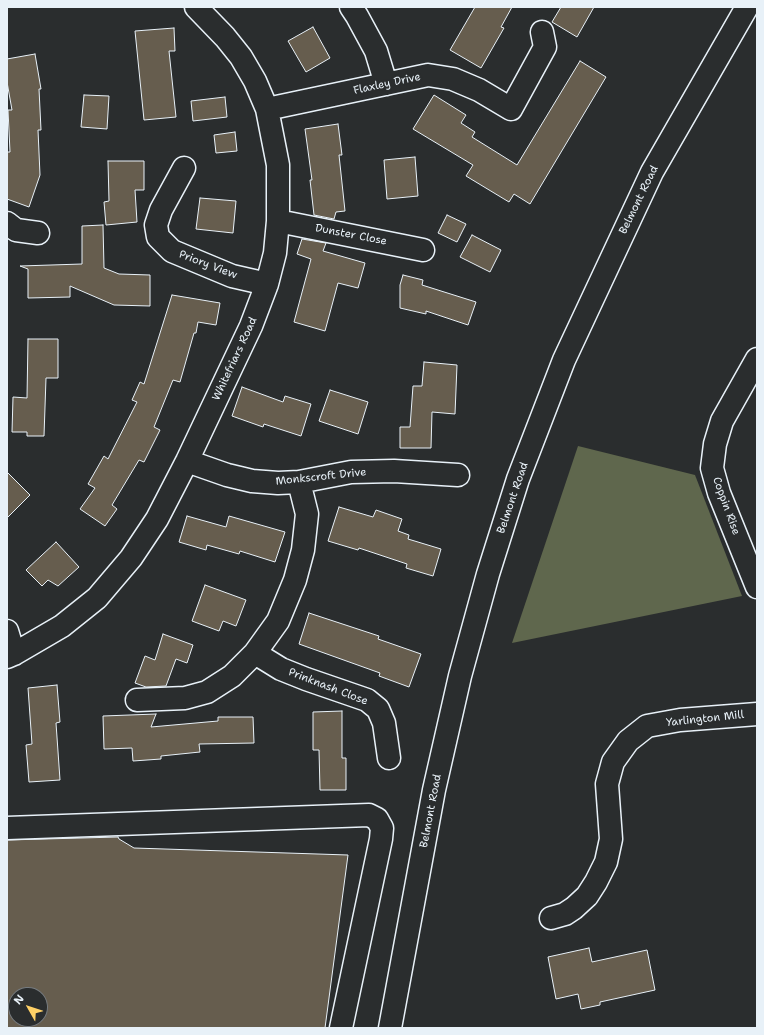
<!DOCTYPE html>
<html>
<head>
<meta charset="utf-8">
<style>
  body { margin:0 }
  #map { position:relative; width:764px; height:1035px; overflow:hidden; background:#2a2d2e; font-family:"Shantell Sans",sans-serif }
  canvas { display:block }
  .frame { position:absolute; inset:0; border:8px solid #e8f1f8; pointer-events:none }
  .north { position:absolute; left:8px; top:987px; width:40px; height:40px; box-sizing:border-box; background:#2a2d2e; border:1px solid #767b7f; border-radius:50%; rotate:309deg; font-size:11px; font-weight:700; line-height:16px; text-align:center; color:#e8f1f8 }
  .north::after { content:''; display:block; margin:auto; width:14px; height:18px; background:#ffd166; clip-path:polygon(50% 0,100% 100%,50% 72%,0 100%) }
</style>
</head>
<body>
<div id="map">
<canvas width="764" height="1035"></canvas>
<div class="frame"></div>
<div class="north">N</div>
</div>
<script>
const ctx = document.querySelector('canvas').getContext('2d');
ctx.lineJoin = 'round';
function paint(path, color) { ctx.fillStyle = color; ctx.fill(path, 'evenodd'); }
const toPath = rows => new Path2D(rows.map(r => 'M' + r).join(''));
function trace(path, color, width, dash) { ctx.strokeStyle = color; ctx.lineWidth = width; ctx.lineCap = dash ? 'butt' : 'round'; ctx.setLineDash(dash || []); ctx.stroke(path); }
function drawText(font, color, halo, rows, align = 'center') {
  ctx.font = font + ' "Shantell Sans",sans-serif'; ctx.lineWidth = 4; ctx.setLineDash([]); ctx.textBaseline = 'middle'; ctx.strokeStyle = halo; ctx.fillStyle = color; for (const [text, x, y, turn = 0] of rows) {
    ctx.save(); ctx.translate(x, y); ctx.rotate((+turn || 0) * Math.PI / 180); ctx.textAlign = isNaN(turn) ? turn : align; if (halo) ctx.strokeText(text, 0, 0); ctx.fillText(text, 0, 0); ctx.restore();
  }
}
paint(toPath([
  [578,446,695,475,742,596,512,643]
]), '#5f674d');
const building = toPath([
  [475,7,512,7,501,27,504,28,481,68,450,50,475,7],
  [561,7,594,7,577,37,552,22,561,7],
  [313,27,330,58,306,72,288,41,313,27],
  [174,28,175,51,169,51,176,117,144,120,135,31,174,28],
  [35,54,41,89,39,89,41,130,38,130,40,175,29,207,7,199,7,152,10,152,8,110,12,110,7,82,7,59,35,54],
  [580,61,606,77,530,204,514,194,509,202,466,176,473,165,413,129,434,95,466,115,461,123,475,132,472,137,517,165,580,61],
  [84,95,109,96,107,129,81,127,84,95],
  [225,97,227,117,193,121,191,101,225,97],
  [338,124,342,155,339,155,345,211,336,212,334,219,314,215,310,180,312,180,305,129,338,124],
  [235,132,237,151,216,153,214,135,235,132],
  [415,157,418,196,387,199,384,160,415,157],
  [108,161,144,161,144,190,135,190,137,222,106,225,104,202,109,201,108,161],
  [200,198,236,201,233,233,196,229,200,198],
  [447,215,466,224,457,242,438,233,447,215],
  [103,225,104,268,119,274,150,275,150,306,114,305,70,286,70,297,28,298,28,269,20,266,82,264,82,226,103,225],
  [472,235,501,250,490,272,460,257,472,235],
  [302,239,326,243,323,251,365,263,358,288,338,283,325,331,294,322,311,259,297,254,302,239],
  [403,275,423,280,422,285,476,302,468,325,426,311,426,314,400,308,400,285,403,275],
  [172,295,220,303,216,325,198,322,196,333,194,333,180,382,173,380,154,427,160,430,144,462,139,460,112,505,117,509,105,526,80,509,95,488,88,484,104,456,108,459,137,402,132,400,140,382,144,384,172,295],
  [28,339,58,339,58,378,46,378,44,436,27,436,27,432,12,432,13,397,27,398,28,339],
  [424,362,457,365,455,414,432,412,431,448,400,448,400,427,410,427,413,386,422,386,424,362],
  [242,387,283,402,285,396,311,404,301,436,264,424,263,427,232,416,242,387],
  [330,390,368,402,358,434,319,421,330,390],
  [7,472,30,495,7,518,7,472],
  [339,507,373,517,376,510,402,519,398,531,409,535,408,539,441,549,433,576,406,568,407,564,359,548,358,550,328,541,339,507],
  [187,516,226,527,229,516,285,532,275,562,240,551,239,554,207,545,206,550,179,542,187,516],
  [56,542,79,567,58,586,48,580,42,586,26,570,56,542],
  [205,585,246,600,236,626,223,621,219,631,192,621,205,585],
  [309,613,379,636,378,639,421,654,409,687,379,676,380,673,299,644,309,613],
  [163,634,193,645,187,663,176,659,166,686,146,687,135,683,145,656,155,660,163,634],
  [57,685,60,722,56,723,60,780,29,782,26,745,32,744,28,688,57,685],
  [342,711,342,758,346,758,346,790,320,790,319,750,313,750,313,712,342,711],
  [156,714,151,727,218,721,218,717,253,717,254,743,199,744,200,752,161,756,161,759,133,761,132,748,104,749,103,716,156,714],
  [118,837,119,839,134,848,348,855,325,1028,7,1028,7,840,118,837],
  [16,995,40,995,40,1019,16,1019,16,995],
  [589,948,592,962,647,950,655,990,600,1002,600,1005,581,1009,578,994,556,999,548,957,589,948]
]);
paint(building, '#665d4e');
trace(building, '#e8f1f8', 1);
const minor = toPath([
  [351,7,357,16,376,51,386,84],
  [267,109,428,75,453,79,479,90,511,109,545,47,542,32],
  [184,168,161,210,156,225,158,237,172,251,232,276,267,284],
  [278,221,423,250],
  [7,223,16,230,38,233],
  [757,359,722,421,715,444,712,468,719,493,757,587],
  [187,461,227,475,252,481,278,483,299,482,351,472,394,471,458,475],
  [299,482,307,514,303,550,295,580,278,621,255,653,281,669,306,679,367,700,378,709,384,723,389,758],
  [7,631,14,654],
  [7,657,14,654,62,626,97,598,131,558,157,519,187,461,251,326,267,284,275,253,278,221,278,165,267,109,255,81,241,57,225,37,196,7],
  [137,700,185,698,207,692,232,676,255,653],
  [7,828,369,815,377,819,382,828,381,839,341,1028],
  [551,918,565,914,574,908,587,896,596,882,606,862,611,839,607,784,613,762,628,741,647,726,680,720,757,714]
]);
const highway = toPath([
  [390,1028,434,790,460,676,488,574,518,479,564,360,652,172,747,7]
]);
trace(minor, '#e8f1f8', 25);
trace(highway, '#e8f1f8', 25);
trace(minor, '#2a2d2e', 22);
trace(highway, '#2a2d2e', 22);
drawText('11px', '#e8f1f8', '#2a2d2e', [
  ["Flaxley Drive",387,84,-12],
  ["Belmont Road",639,200,-64],
  ["Dunster Close",351,235,11],
  ["Priory View",208,265,21],
  ["Whitefriars Road",235,359,-65],
  ["Monkscroft Drive",321,477,-6],
  ["Belmont Road",513,498,-71],
  ["Coppin Rise",726,506,70],
  ["Prinknash Close",328,687,21],
  ["Yarlington Mill",705,719,-6],
  ["Belmont Road",431,811,-79]
]);
</script>
</body>
</html>
